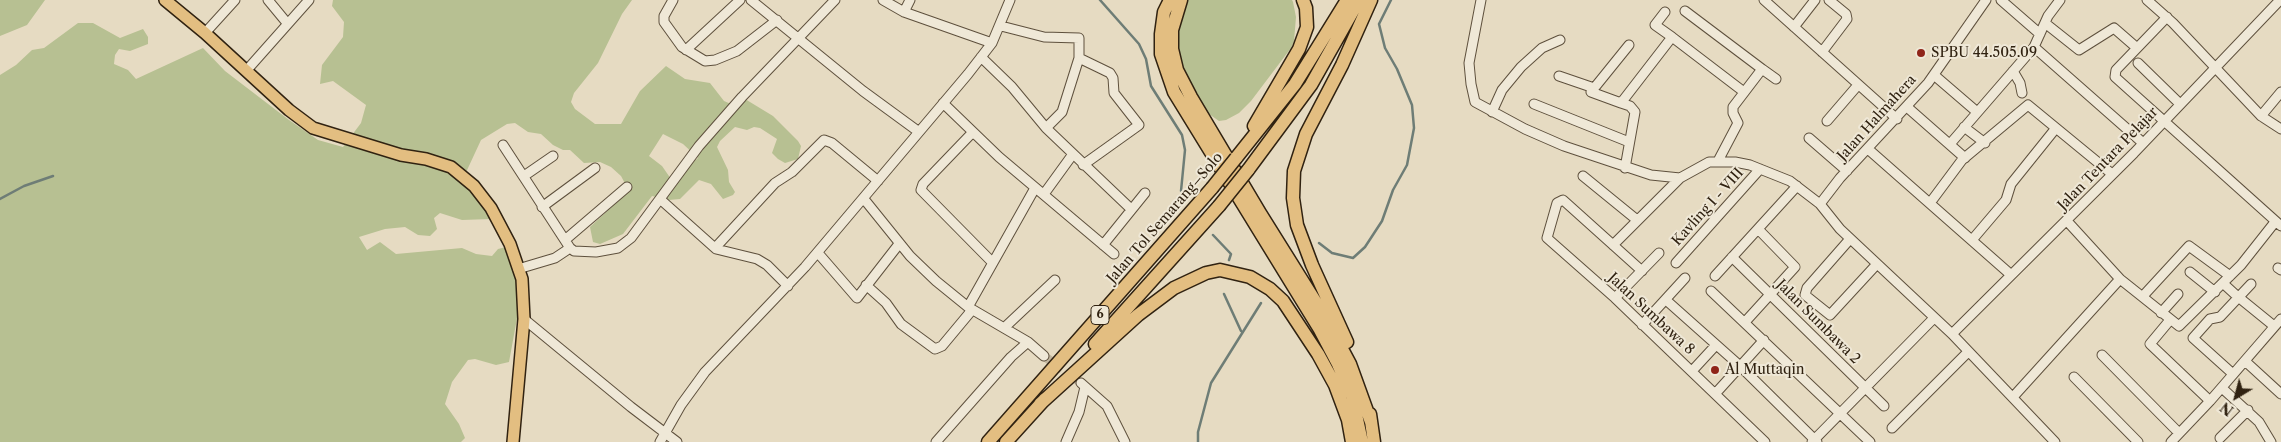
<!DOCTYPE html>
<html>
<head>
<meta charset="utf-8">
<style>
  body { margin:0 }
  #map { position:relative; width:2281px; height:442px; overflow:hidden; background:#e6dbc2; font-family:"Libre Caslon Text",serif }
  canvas { display:block }
  .north { position:absolute; left:2211px; top:372px; width:50px; height:50px; -webkit-text-stroke:4px #efe8d7; paint-order:stroke; rotate:217deg; font-size:14px; font-weight:700; line-height:20px; text-align:center; color:#302211 }
  .north::after { content:''; display:block; margin:auto; width:18px; height:22px; background:#302211; clip-path:polygon(50% 0,100% 100%,50% 72%,0 100%) }
</style>
</head>
<body>
<div id="map">
<canvas width="2281" height="442"></canvas>
<div class="north">N</div>
</div>
<script>
const ctx = document.querySelector('canvas').getContext('2d');
ctx.lineJoin = 'round';
function paint(path, color) { ctx.fillStyle = color; ctx.fill(path, 'evenodd'); }
const toPath = rows => new Path2D(rows.map(r => 'M' + r).join(''));
function trace(path, color, width, dash) { ctx.strokeStyle = color; ctx.lineWidth = width; ctx.lineCap = dash ? 'butt' : 'round'; ctx.setLineDash(dash || []); ctx.stroke(path); }
function drawText(font, color, halo, rows, align = 'center') {
  ctx.font = font + ' "Libre Caslon Text",serif'; ctx.lineWidth = 4; ctx.setLineDash([]); ctx.textBaseline = 'middle'; ctx.strokeStyle = halo; ctx.fillStyle = color; for (const [text, x, y, turn = 0] of rows) {
    ctx.save(); ctx.translate(x, y); ctx.rotate((+turn || 0) * Math.PI / 180); ctx.textAlign = isNaN(turn) ? turn : align; if (halo) ctx.strokeText(text, 0, 0); ctx.fillText(text, 0, 0); ctx.restore();
  }
}
paint(toPath([
  [0,0,45,0,27,25,0,36],
  [333,0,632,0,622,14,598,63,574,93,571,102,575,109,595,124,621,124,640,91,666,66,685,79,710,83,724,101,731,104,745,99,773,116,798,141,801,146,798,159,785,163,778,159,772,153,777,139,760,128,754,127,747,130,735,127,720,141,717,147,728,170,729,182,735,192,733,195,723,199,711,184,699,180,680,199,669,200,652,196,623,234,600,244,593,242,590,227,629,191,621,176,611,167,600,162,584,163,570,150,563,150,553,145,541,134,528,132,515,123,507,124,481,140,462,181,480,201,491,219,462,220,440,213,434,218,437,229,430,236,418,235,405,227,385,229,359,237,367,250,380,242,396,254,462,248,476,254,492,256,498,249,506,247,519,284,518,313,509,362,496,365,475,359,468,360,452,382,445,404,459,424,465,438,461,442,0,442,0,75,16,65,32,50,44,48,78,23,93,23,120,38,143,29,148,37,148,44,130,51,119,49,115,55,114,64,128,70,136,79,203,48,225,71,289,120,318,140,343,147,361,123,366,105,333,81,320,84,322,65,343,37,344,22,332,6],
  [663,134,683,144,698,158,671,179,662,166,649,156],
  [1186,0,1292,0,1293,2,1296,17,1294,41,1291,48,1251,101,1239,113,1226,120,1219,121,1209,114,1188,84,1178,57,1178,20]
]), '#b7c092');
trace(toPath([
  [1100,0,1139,44,1146,59,1151,86,1182,135,1185,150,1181,191],
  [0,199,24,186,53,176],
  [1213,235,1231,254,1229,260],
  [1319,243,1332,253,1353,258,1365,247,1382,221,1393,190,1407,165,1414,128,1412,105,1397,69,1385,48,1379,24,1391,0],
  [1224,294,1241,331],
  [1198,442,1198,432,1211,383,1261,303]
]), '#6e7d76', 2.5);
trace(toPath([
  [1044,356,1081,383]
]), '#c2b69f', 9, [9, 4.5]);
const minor = toPath([
  [268,0,287,23],
  [673,0,664,16,664,22,682,47,705,61,715,60,737,51,777,20],
  [751,0,863,91,919,132],
  [883,0,904,12],
  [910,0,904,12,992,43],
  [1481,0,1469,63,1471,84,1475,102,1525,129,1564,146,1651,175,1680,178],
  [1764,0,1897,119],
  [2001,0,2040,34],
  [2147,0,2173,23,2261,116,2281,129],
  [1685,11,1762,69,1733,107,1733,113,1738,123,1718,161],
  [1665,12,1655,25,1672,37],
  [2167,17,2116,70,2115,77,2281,226],
  [2045,23,2079,50,2114,28,2137,48],
  [1001,26,1044,37,1079,38,1079,58,1062,112,1046,128],
  [1794,27,1815,0],
  [205,33,235,0],
  [2034,47,2143,143],
  [686,50,740,0],
  [1822,52,1847,19,1846,14,1829,0],
  [981,57,1012,87,1046,128,1131,209],
  [1079,58,1110,73,1113,78,1114,93,1139,125,1083,165],
  [2138,63,2180,104],
  [1762,69,1776,79],
  [246,71,309,0],
  [2013,71,2020,83,2022,93],
  [1934,75,1977,112],
  [1559,76,1594,88],
  [943,103,999,157,1114,254],
  [1621,103,1591,92,1629,45],
  [1534,104,1629,142],
  [1907,107,1965,158],
  [1492,112,1502,90,1521,67,1542,48,1560,40],
  [2261,116,2281,92],
  [1827,121,1858,85],
  [1964,127,1985,143],
  [972,133,923,184,921,190,992,262],
  [1809,138,1847,171],
  [1950,144,2034,47,2048,16,2060,0],
  [503,145,570,248,555,258,518,269],
  [1868,149,2010,274],
  [1625,168,1635,112,1630,106,1621,103,1672,37,1744,92],
  [524,176,553,156],
  [1583,176,1637,220],
  [1044,194,1073,154],
  [660,199,716,249,757,259,767,265,788,286],
  [864,199,910,256,936,281,968,307,1028,342,1044,356],
  [1930,203,1962,160,2028,105,2112,174],
  [1820,204,1840,178,1928,83,1986,0],
  [542,207,595,168],
  [2067,221,2120,279,2179,326,2241,265,2275,222],
  [1850,239,1807,288,1805,295,1830,315,1877,264],
  [565,240,627,187],
  [1972,240,2006,200,2011,184,2056,128],
  [1103,245,1145,193],
  [1613,245,1680,178,1709,162,1735,162,1750,165,1790,181,1820,204,1840,229,1952,334,2055,442],
  [570,248,574,251,596,252,618,248,631,238,699,146,742,97,835,0],
  [715,248,775,183,792,172,824,140,832,143,878,181],
  [818,253,857,298,899,244],
  [1732,257,1884,406],
  [1676,263,1760,169],
  [2278,268,2281,270],
  [1642,271,1563,200,1557,203,1547,238,1615,298,1765,442],
  [2190,272,2215,292],
  [1715,276,1797,186],
  [866,285,886,303,901,324,935,349,942,346,972,310],
  [2226,286,2238,297],
  [1711,291,1870,442],
  [2143,296,2189,246,2230,276],
  [1615,298,1659,253],
  [1666,300,1739,365,1817,442],
  [2242,300,2274,326],
  [968,307,1035,188],
  [2161,313,2178,294],
  [524,319,631,407,677,442],
  [2170,320,2150,344,2210,401],
  [1745,322,1795,267,1758,229],
  [1642,325,1685,278],
  [1004,328,1055,280],
  [1952,334,2134,153,2280,0],
  [2102,355,2179,433],
  [2245,361,2281,394],
  [1692,371,1716,345],
  [2233,374,2193,338,2210,319,2220,317,2251,284],
  [2074,377,2138,442],
  [1081,383,1107,406,1125,442],
  [2222,388,2259,422,2271,442],
  [1715,394,1764,340],
  [2013,397,2120,279],
  [1892,428,1968,352],
  [2220,438,2248,410],
  [660,442,681,405,705,372,805,267,968,74,992,43,1010,0],
  [936,442,1011,357,1028,342],
  [1066,442,1079,412,1085,387],
  [1812,442,1934,318],
  [2171,442,2210,401,2281,319]
]);
const major = toPath([
  [165,0,205,33,289,110,313,128,401,155,426,159,451,167,474,186,491,208,510,244,522,279,524,319,513,442]
]);
const highway = toPath([
  [1170,0,1164,12,1161,34,1161,54,1174,92,1319,328,1338,364,1352,396,1362,442],
  [1181,0,1172,30,1172,49,1177,70,1191,97,1260,213,1325,317,1350,364,1371,422],
  [1254,126,1299,49,1307,27,1306,8,1303,0],
  [1236,158,1295,84,1347,0],
  [1248,170,1311,85,1359,0],
  [1347,342,1312,265,1297,225,1293,198,1294,171,1306,134,1342,65,1371,0],
  [1095,344,1219,206],
  [1040,404,1138,315,1174,288,1206,273,1220,270,1250,277,1270,289,1283,301,1318,354,1335,385,1348,420,1352,442],
  [1370,414,1374,442],
  [988,442,1212,188],
  [1006,442,1045,399]
]);
trace(minor, '#5e503d', 11);
trace(major, '#302211', 14);
trace(highway, '#302211', 15);
trace(minor, '#efe8d7', 9);
trace(major, '#e3be81', 11);
trace(highway, '#e3be81', 12);
const highwayBridge = toPath([
  [1212,188,1236,158],
  [1219,206,1248,170]
]);
trace(highwayBridge, '#302211', 15, []);
trace(highwayBridge, '#e3be81', 12);
for (const [x, y, r, color] of [
  [1921,53,5,"#8f2418"],
  [1715,370,5,"#8f2418"]
]) { const dot = new Path2D(); dot.arc(x, y, r, 0, 2 * Math.PI); ctx.fillStyle = color; ctx.fill(dot); trace(dot, '#efe8d7', 2); }
for (const [x, y, w] of [
  [1100,315,18]
]) { const box = new Path2D(); box.roundRect(x - w / 2, y - 9.5, w, 19, 4); ctx.fillStyle = '#efe8d7'; ctx.fill(box); trace(box, '#302211', 1); }
drawText('bold 12px', '#302211', null, [
  ["6",1100,315]
]);
drawText('14px', '#302211', '#efe8d7', [
  ["SPBU 44.505.09",1931,53],
  ["Al Muttaqin",1725,370]
], 'left');
drawText('14px', '#302211', '#efe8d7', [
  ["Jalan Halmahera",1877,118,-48],
  ["Jalan Tentara Pelajar",2108,159,-46],
  ["Kavling I - VIII",1708,207,-48],
  ["Jalan Tol Semarang–Solo",1165,218,-49],
  ["Jalan Sumbawa 8",1651,314,43],
  ["Jalan Sumbawa 2",1818,322,45]
]);
</script>
</body>
</html>
